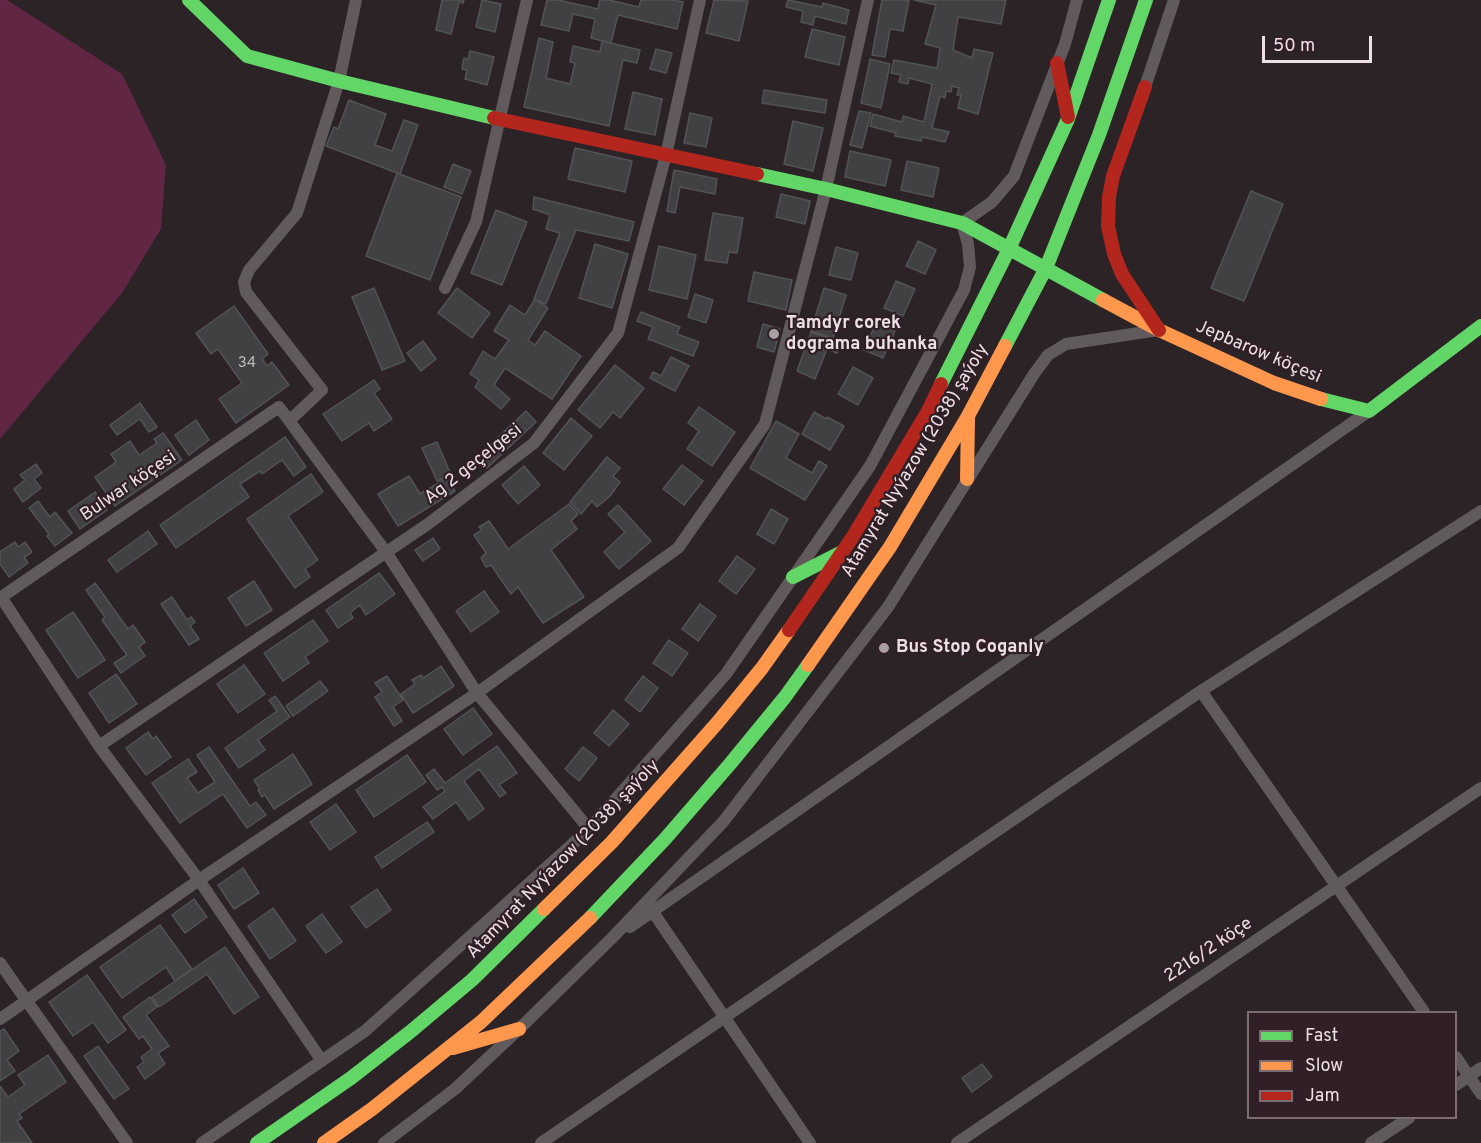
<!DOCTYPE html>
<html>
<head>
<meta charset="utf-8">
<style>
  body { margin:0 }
  #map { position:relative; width:1481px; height:1143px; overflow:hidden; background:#2c2327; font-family:Overpass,sans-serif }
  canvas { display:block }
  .legend { position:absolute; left:1247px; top:1011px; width:210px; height:108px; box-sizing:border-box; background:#301f26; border:2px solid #7b6c72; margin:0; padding:8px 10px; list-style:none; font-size:18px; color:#ece0e5 }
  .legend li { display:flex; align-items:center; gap:12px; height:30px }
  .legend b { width:30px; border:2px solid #7b6c72 }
  .scale { position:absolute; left:1262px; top:36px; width:110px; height:27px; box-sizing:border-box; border:3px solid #ece0e5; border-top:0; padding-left:8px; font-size:18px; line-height:21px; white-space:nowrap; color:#ece0e5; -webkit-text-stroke:4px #301f26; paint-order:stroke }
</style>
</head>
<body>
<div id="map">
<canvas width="1481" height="1143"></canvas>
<ul class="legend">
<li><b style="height:8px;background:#63d668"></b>Fast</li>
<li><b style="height:8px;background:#ff974d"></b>Slow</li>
<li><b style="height:8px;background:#b3261e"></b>Jam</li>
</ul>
<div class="scale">50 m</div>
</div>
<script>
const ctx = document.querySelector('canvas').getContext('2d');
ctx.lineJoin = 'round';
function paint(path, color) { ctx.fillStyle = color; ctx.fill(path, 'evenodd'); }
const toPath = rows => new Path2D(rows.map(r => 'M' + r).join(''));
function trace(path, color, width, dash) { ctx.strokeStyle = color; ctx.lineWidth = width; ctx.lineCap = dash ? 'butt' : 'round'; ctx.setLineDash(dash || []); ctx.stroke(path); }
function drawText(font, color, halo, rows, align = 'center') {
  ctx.font = font + ' Overpass,sans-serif'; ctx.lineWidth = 4.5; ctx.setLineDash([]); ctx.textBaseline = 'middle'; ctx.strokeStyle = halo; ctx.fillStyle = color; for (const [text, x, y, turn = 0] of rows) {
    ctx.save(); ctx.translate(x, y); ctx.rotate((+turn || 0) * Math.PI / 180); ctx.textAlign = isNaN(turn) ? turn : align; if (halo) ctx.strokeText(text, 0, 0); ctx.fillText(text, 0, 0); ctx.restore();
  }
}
paint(toPath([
  [0,0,7,0,122,74,166,165,161,229,122,293,0,439]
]), '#612644');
const building = toPath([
  [442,0,464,0,463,3,459,2,451,34,436,30,442,0],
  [482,0,501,4,495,32,476,27,482,0],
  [547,0,558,0,598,9,600,0,609,0,639,7,641,0,673,0,683,2,677,29,618,15,611,43,591,38,595,19,573,14,569,31,541,25,547,0],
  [714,0,748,1,739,41,706,33,714,0],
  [788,0,822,7,823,3,849,10,846,24,815,16,813,25,801,22,803,11,786,7,788,0],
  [882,0,909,0,903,31,890,29,885,57,872,55,882,0],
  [914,0,1006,0,1001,24,958,17,953,50,972,58,974,49,993,53,978,114,958,108,961,95,957,95,959,88,952,86,951,92,946,91,945,98,940,96,932,128,949,132,945,142,922,137,921,141,895,136,896,133,870,126,873,114,902,122,903,116,924,122,932,84,909,78,908,84,899,82,901,75,891,73,894,60,937,68,940,48,925,44,936,5,914,0],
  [812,29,845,37,839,65,805,57,812,29],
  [539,38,553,42,546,78,570,84,575,63,570,62,573,46,600,52,602,41,640,50,637,63,623,60,609,126,524,107,539,38],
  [656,49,672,53,666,73,650,69,656,49],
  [470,51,494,57,487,85,465,79,467,70,462,69,464,58,468,60,470,51],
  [870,59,890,64,881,108,861,103,870,59],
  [764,90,827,100,825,113,762,103,764,90],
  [633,92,662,99,655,135,625,129,633,92],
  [349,100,386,114,375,145,392,151,404,120,418,125,400,174,326,146,334,127,338,129,349,100],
  [859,111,871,113,862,148,850,145,859,111],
  [690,113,712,118,706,147,684,143,690,113],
  [793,121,823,128,813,171,784,164,793,121],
  [575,148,632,161,625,192,568,179,575,148],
  [850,151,891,160,885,186,845,177,850,151],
  [907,161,939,168,933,197,901,190,907,161],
  [453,164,471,171,462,194,444,187,453,164],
  [674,170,717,179,715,194,680,187,675,213,667,211,674,170],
  [397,173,461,197,430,280,366,256,397,173],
  [1251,191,1283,204,1244,301,1211,288,1251,191],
  [781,194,810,201,805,224,776,217,781,194],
  [534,197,634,222,629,241,576,230,546,304,534,299,560,233,546,229,550,215,533,209,534,197],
  [496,210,527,222,502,285,471,273,496,210],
  [713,213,743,218,737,253,729,252,727,263,705,260,713,213],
  [918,241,936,250,925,274,906,266,918,241],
  [595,244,628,254,612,308,579,298,595,244],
  [659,246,696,255,687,299,649,290,659,246],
  [836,247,858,253,851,280,829,275,836,247],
  [754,272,792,280,786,310,748,301,754,272],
  [896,281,915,289,903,316,884,308,896,281],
  [374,288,405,361,382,370,352,297,374,288],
  [457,288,490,313,472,338,438,313,457,288],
  [824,288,846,295,833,338,811,331,824,288],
  [695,294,713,300,706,323,688,317,695,294],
  [535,299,548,308,528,340,535,345,545,331,581,356,552,399,505,368,494,385,510,399,501,409,475,387,479,380,470,374,483,351,495,359,509,340,494,331,510,305,525,315,535,299],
  [234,306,268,354,262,359,267,366,272,362,289,385,236,423,219,399,242,383,218,349,211,354,196,333,234,306],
  [641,312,680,327,677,334,699,342,693,356,648,339,653,327,637,321,641,312],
  [876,323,895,331,883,358,864,350,876,323],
  [763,324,780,329,774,352,757,347,763,324],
  [811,332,841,342,837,353,827,349,815,379,797,371,811,332],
  [423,341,436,359,421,371,407,353,423,341],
  [671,357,689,366,675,391,650,378,653,372,661,376,671,357],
  [615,365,644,388,620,418,613,412,600,428,578,410,615,365],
  [853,367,873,378,858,405,838,394,853,367],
  [374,380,380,389,374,393,392,419,374,431,369,423,342,441,323,414,374,380],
  [140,403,157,427,149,432,140,419,117,435,110,425,140,403],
  [699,407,735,432,712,466,687,449,699,431,688,423,699,407],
  [526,411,536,422,487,468,477,457,526,411],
  [814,412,826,419,827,417,844,426,830,450,802,434,814,412],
  [571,418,592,436,564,470,543,453,571,418],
  [196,420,209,440,189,455,175,435,196,420],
  [776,421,799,434,786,458,812,473,819,461,827,466,805,500,750,468,776,421],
  [163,433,182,460,115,506,95,477,116,462,111,454,130,441,139,455,157,443,154,439,163,433],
  [285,437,306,467,294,476,282,460,262,474,260,471,240,484,249,497,176,548,160,525,285,437],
  [437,442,451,475,437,481,422,448,437,442],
  [607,457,620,468,613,476,620,482,610,496,597,507,592,501,581,514,570,502,607,457],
  [36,464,42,473,34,479,41,488,23,502,14,489,25,480,20,475,36,464],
  [682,465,703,481,684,505,663,489,682,465],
  [524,466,540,485,518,504,502,485,524,466],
  [311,474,323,492,288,516,318,560,305,569,310,577,295,588,247,519,311,474],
  [409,476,420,494,447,478,455,491,398,526,378,494,409,476],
  [95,492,107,510,80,529,68,511,95,492],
  [38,501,50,517,55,512,72,533,55,546,47,536,49,534,29,508,38,501],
  [569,504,578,514,571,521,577,529,551,550,584,597,543,623,518,587,511,594,491,565,486,567,481,558,486,553,474,535,482,530,479,527,489,521,508,549,569,504],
  [618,505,651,541,619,569,604,552,625,532,608,514,618,505],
  [771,509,788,519,774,544,757,534,771,509],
  [148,531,157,544,117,572,108,560,148,531],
  [433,538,440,549,423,561,415,550,433,538],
  [15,542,18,547,25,542,32,552,24,557,28,563,9,577,0,564,0,552,15,542],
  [737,556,755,569,736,594,719,581,737,556],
  [379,573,395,594,366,615,360,605,350,613,353,618,338,628,326,610,379,573],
  [254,581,272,610,246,626,228,598,254,581],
  [95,583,128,629,133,625,145,642,139,647,145,656,121,673,114,663,127,655,102,620,105,617,86,590,95,583],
  [484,591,499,612,471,632,456,611,484,591],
  [172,597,187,620,191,617,195,622,190,626,199,639,189,645,161,604,172,597],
  [700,604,716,616,698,641,682,629,700,604],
  [73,612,105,660,78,678,46,630,73,612],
  [313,620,328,641,305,657,309,663,283,681,264,653,313,620],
  [669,640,688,653,672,676,653,663,669,640],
  [244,665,265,694,238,713,217,684,244,665],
  [441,666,454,686,413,713,401,694,415,684,412,680,421,675,423,678,441,666],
  [116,674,137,704,109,723,89,693,116,674],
  [387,676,403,700,393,707,402,721,394,726,375,697,382,692,375,683,387,676],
  [643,676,658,688,640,712,625,700,643,676],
  [320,681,328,691,293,716,286,706,320,681],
  [275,696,290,717,258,740,265,750,239,768,225,748,277,711,269,700,275,696],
  [473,708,492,734,463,755,444,729,473,708],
  [613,710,629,724,609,746,594,733,613,710],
  [148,732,153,739,156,736,171,757,146,775,126,748,148,732],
  [497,746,517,773,499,785,506,793,500,797,479,769,464,781,484,809,469,820,456,802,433,819,423,807,445,791,442,787,437,790,426,775,434,769,445,783,497,746],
  [209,747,250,806,256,802,266,815,247,828,223,794,180,823,152,783,188,759,197,772,187,778,198,793,215,782,197,755,209,747],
  [583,747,597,758,579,781,565,769,583,747],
  [293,754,312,784,274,809,265,795,262,797,258,790,260,789,254,780,293,754],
  [407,755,426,782,374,817,356,790,407,755],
  [336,804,356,832,330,850,310,822,336,804],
  [427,822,434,832,382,868,375,857,427,822],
  [243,868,259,893,234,909,218,885,243,868],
  [377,889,391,910,366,928,351,907,377,889],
  [194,899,207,917,185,933,172,915,194,899],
  [273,908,296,941,270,959,248,926,273,908],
  [322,914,342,942,326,953,306,926,322,914],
  [160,925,192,969,175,981,166,967,122,998,100,967,160,925],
  [225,947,259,997,234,1014,207,974,159,1007,152,997,225,947],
  [87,975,126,1030,108,1043,93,1022,73,1036,49,1002,87,975],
  [150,997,157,1007,146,1015,169,1046,158,1053,165,1064,145,1079,137,1067,144,1062,141,1057,152,1049,143,1036,139,1039,123,1017,150,997],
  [4,1029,19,1051,7,1060,15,1071,0,1081,0,1031,4,1029],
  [98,1046,129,1089,114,1099,84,1056,98,1046],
  [48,1055,66,1082,19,1114,22,1118,17,1121,32,1143,0,1143,0,1086,8,1097,25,1085,18,1075,48,1055],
  [982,1064,992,1077,972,1092,962,1078,982,1064]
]);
paint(building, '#414043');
trace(building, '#525355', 1.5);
trace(toPath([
  [1145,87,1174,0],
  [445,288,476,222,527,0],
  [289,421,322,390,246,292,244,282,249,270,297,213,339,81,356,0],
  [1,597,99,746,199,880,322,1061],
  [0,598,279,407,386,552,477,693,589,829],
  [1201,691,1424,1012],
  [99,746,428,524,534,443,618,333,666,155,700,0],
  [646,916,653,912,810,1143],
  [630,927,1369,411],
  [0,963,127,1143],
  [0,1019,199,880,477,693,678,548,765,424,826,189,868,0],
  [1456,1057,1481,1094],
  [1456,1085,1481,1068],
  [202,1143,365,1031,442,962,589,829,726,674,870,466,964,290,970,267,968,244,962,223,992,202,1014,176,1065,44,1077,0],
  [384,1143,455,1089,519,1029,611,939,723,822,888,607,1034,374,1048,355,1066,344,1159,330],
  [541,1143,1201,691,1481,511],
  [957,1143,1481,788],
  [1371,1143,1409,1118]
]), '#605a5d', 12);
trace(toPath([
  [189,0,247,56,339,81,494,118],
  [757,174,826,189,962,223,1103,300],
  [1005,346,1046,268,1099,135,1146,0],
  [941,384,1009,249,1068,119,1109,0],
  [1321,399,1369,411,1481,326],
  [793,577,842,552],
  [590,918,665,839,730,764,785,697,808,665],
  [257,1143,351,1078,410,1032,472,980,544,909]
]), '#63d668', 14);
trace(toPath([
  [1103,300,1159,330,1274,383,1321,399],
  [967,479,968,418],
  [808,665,890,547,968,416,1005,346],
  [544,909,612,842,718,722,762,668,789,630],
  [453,1048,519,1029],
  [324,1143,372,1109,481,1022,590,918]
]), '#ff974d', 14);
trace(toPath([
  [1057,63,1068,117],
  [1145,87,1113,176,1109,197,1108,226,1114,254,1122,274,1159,330],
  [494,118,757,174],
  [789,630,852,538,928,411,941,384]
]), '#b3261e', 14);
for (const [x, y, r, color] of [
  [774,334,6,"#a99ea2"],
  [884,648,6,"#a99ea2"]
]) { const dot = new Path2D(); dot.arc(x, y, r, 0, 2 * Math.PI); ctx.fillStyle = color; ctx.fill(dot); trace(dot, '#301f26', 2); }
drawText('15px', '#c1b8bc', null, [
  ["34",247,364]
]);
drawText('bold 18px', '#ece0e5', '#301f26', [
  ["Tamdyr corek",786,324],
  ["dograma buhanka",786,345],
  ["Bus Stop Coganly",896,648]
], 'left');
drawText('18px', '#ece0e5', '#301f26', [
  ["Jepbarow köçesi",1258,353,23],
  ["Atamyrat Nyýazow (2038) şaýoly",916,461,-59],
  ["Ag 2 geçelgesi",474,465,-38],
  ["Bulwar köçesi",129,487,-34],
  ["Atamyrat Nyýazow (2038) şaýoly",564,860,-46],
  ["2216/2 köçe",1209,951,-34]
]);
</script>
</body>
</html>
